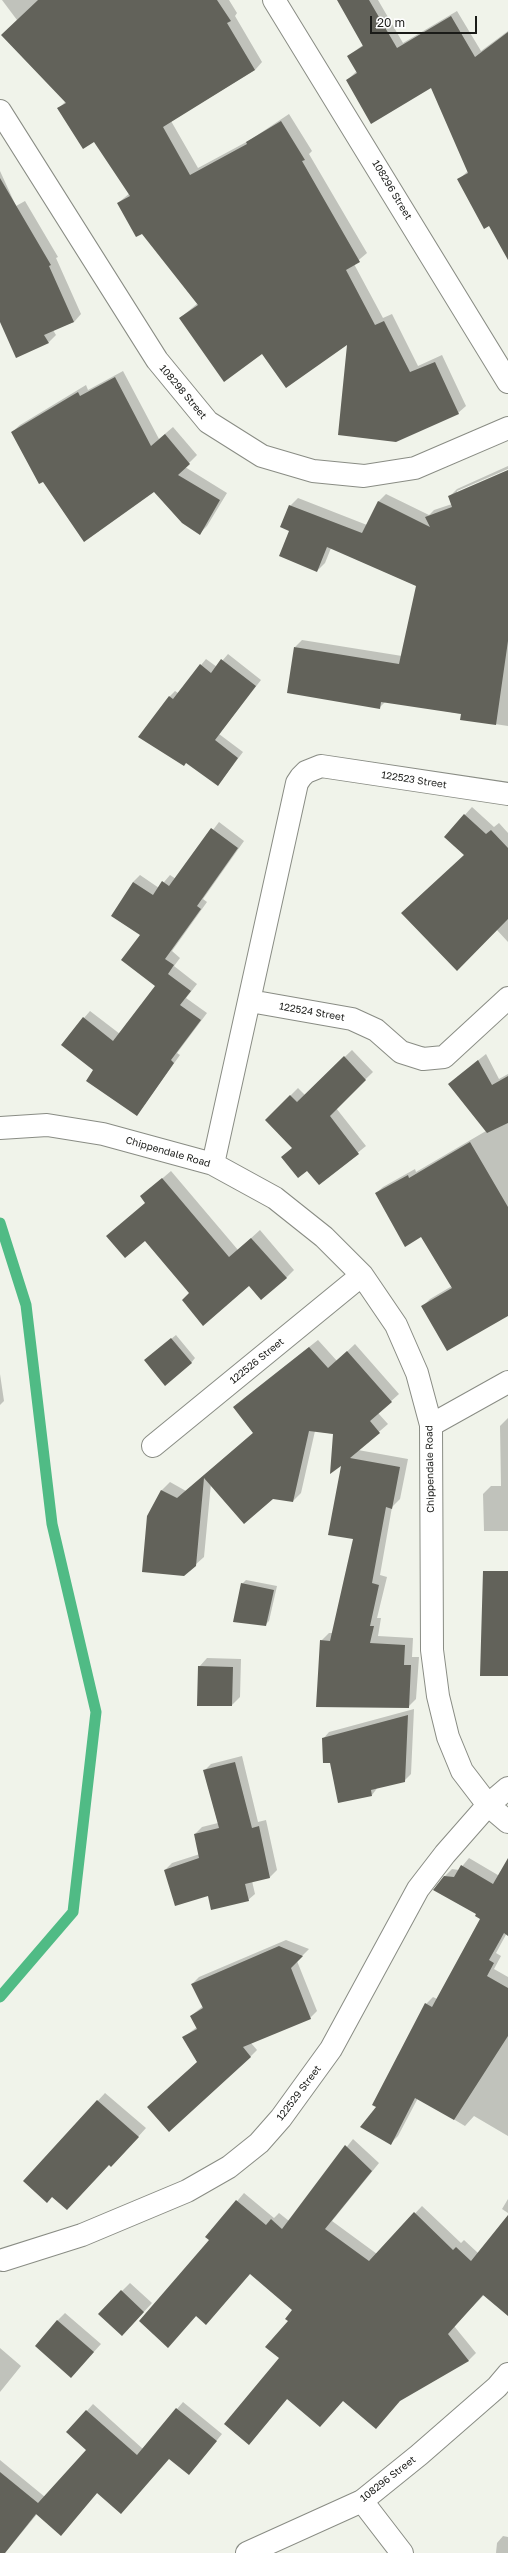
<!DOCTYPE html>
<html>
<head>
<meta charset="utf-8">
<style>
  body { margin:0 }
  #map { position:relative; width:508px; height:2553px; overflow:hidden; background:#f0f3ea; font-family:"Golos Text",sans-serif }
  canvas { display:block }
  .scale { position:absolute; left:370px; top:16px; width:107px; height:18px; box-sizing:border-box; border:2px solid #1a1b18; border-top:0; padding-left:5px; font-size:12px; line-height:14px; white-space:nowrap; color:#1a1b18; -webkit-text-stroke:3px #fff; paint-order:stroke }
</style>
</head>
<body>
<div id="map">
<canvas width="508" height="2553"></canvas>
<div class="scale">20 m</div>
</div>
<script>
const ctx = document.querySelector('canvas').getContext('2d');
ctx.lineJoin = 'round';
function paint(path, color) { ctx.fillStyle = color; ctx.fill(path, 'evenodd'); }
const toPath = rows => new Path2D(rows.map(r => 'M' + r).join(''));
function trace(path, color, width, dash) { ctx.strokeStyle = color; ctx.lineWidth = width; ctx.lineCap = dash ? 'butt' : 'round'; ctx.setLineDash(dash || []); ctx.stroke(path); }
function drawText(font, color, halo, rows, align = 'center') {
  ctx.font = font + ' "Golos Text",sans-serif'; ctx.lineWidth = 4; ctx.setLineDash([]); ctx.textBaseline = 'middle'; ctx.strokeStyle = halo; ctx.fillStyle = color; for (const [text, x, y, turn = 0] of rows) {
    ctx.save(); ctx.translate(x, y); ctx.rotate((+turn || 0) * Math.PI / 180); ctx.textAlign = isNaN(turn) ? turn : align; if (halo) ctx.strokeText(text, 0, 0); ctx.fillText(text, 0, 0); ctx.restore();
  }
}
paint(toPath([
  [2,0,229,0,237,13,235,16,262,62,255,70,171,121,198,168,250,140,289,114,312,151,309,154,367,253,354,264,383,318,392,314,418,366,442,355,466,406,458,413,348,343,262,353,180,318,198,303,118,203,130,193,94,141,59,108,66,101,17,20],
  [338,0,378,0,403,43,457,11,481,51,508,31,508,257,490,224,458,180,468,171,432,87,347,80,357,71,348,56,363,45],
  [0,171,16,206,25,201,58,257,56,258,81,314,74,322,53,330,56,335,49,342,0,319],
  [123,371,159,439,173,427,197,455,185,467,227,493,207,526,200,533,154,491,12,432,20,425,86,385,88,390],
  [508,466,508,469,457,491,457,493,508,471,508,726,462,719,462,714,386,701,379,708,295,647,302,640,402,656,417,586,331,548,325,563,317,571,290,530,290,506,298,498,367,525,378,502,386,494,429,515,434,510,452,504,450,496,457,489],
  [228,654,261,680,219,734,243,752,218,785,187,762,139,737,170,696,175,691,178,693,206,659,217,667],
  [472,807,494,827,499,823,508,833,508,942,496,929,465,854,445,837],
  [219,822,244,841,203,899,207,902,172,951,180,958,174,966,197,984,186,998,207,1013,177,1053,180,1055,137,1115,95,1070,84,1018,90,1011,120,1034,156,986,142,934,133,882,140,875,159,888,170,875,176,879],
  [352,1050,373,1072,336,1108,366,1146,319,1184,293,1147,266,1120,298,1088,305,1095],
  [486,1054,499,1079,508,1074,508,1313,423,1306,430,1299,452,1286,422,1236,376,1193,383,1187,415,1169,416,1172,486,1131,457,1077],
  [171,1171,238,1250,260,1230,294,1270,286,1278,190,1293,146,1202,150,1189],
  [176,1335,195,1358,191,1363,150,1356],
  [318,1340,337,1361,355,1344,399,1394,378,1413,388,1424,358,1450,408,1459,400,1499,392,1507,380,1575,387,1577,377,1618,381,1618,378,1636,413,1638,412,1657,419,1657,416,1699,408,1707,321,1641,329,1633,333,1633,355,1539,343,1463,334,1434,315,1431,301,1493,293,1501,211,1483,204,1557,195,1565,148,1517,162,1490,170,1482,186,1491,254,1432,243,1399],
  [0,1374,4,1401,0,1405],
  [508,1418,508,1531,484,1531,483,1494,491,1486,501,1486,500,1426],
  [246,1580,277,1586,269,1621,265,1625,242,1584],
  [207,1658,241,1659,240,1697,232,1705,199,1667],
  [414,1709,411,1774,404,1781,378,1787,372,1795,331,1762,323,1739,329,1732],
  [242,1756,258,1822,266,1820,277,1870,270,1877,252,1881,255,1894,248,1900,208,1894,165,1870,172,1863,200,1854,195,1834,202,1827,218,1823,204,1771,211,1764],
  [469,1858,508,1881,508,1931,496,1953,501,1956,494,1969,508,1977,508,2136,474,2116,465,2126,418,2098,398,2136,390,2144,378,2107,426,2004,433,1997,437,1999,482,1919,444,1877,452,1869,459,1870],
  [286,1940,309,1949,297,1961,317,2011,310,2018,251,2043,257,2050,250,2057,198,2061,184,2037,197,2027,191,2016,203,2006,192,1984,199,1977],
  [105,2093,146,2128,119,2158,52,2196,24,2181],
  [353,2139,379,2163,332,2221,377,2254,422,2206,461,2243,464,2240,478,2253,508,2217,508,2270,454,2326,476,2353,468,2361,343,2400,288,2398,249,2444,280,2358,293,2310,250,2273,197,2315,175,2339,211,2240,207,2237,244,2193,274,2218,279,2213,289,2221],
  [508,2199,508,2213,502,2209],
  [130,2283,152,2303,130,2327,99,2314],
  [65,2313,101,2344,71,2377,57,2321],
  [0,2348,21,2366,0,2392],
  [183,2402,222,2434,195,2467,169,2458,98,2492,61,2534,37,2514,5,2553,0,2553,0,2460,45,2497,88,2450,68,2432,93,2404,143,2449],
  [503,2536,508,2537,508,2553,496,2553,497,2543]
]), '#0003');
trace(toPath([
  [0,1223,26,1305,52,1524,96,1712,73,1912,0,1997]
]), '#50bb85', 11);
paint(toPath([
  [38,0,217,0,231,21,227,23,255,70,163,127,190,175,247,144,246,142,281,121,305,160,302,161,360,262,346,270,375,325,384,321,410,372,435,362,459,414,396,442,338,435,347,345,286,388,262,354,224,382,179,318,198,305,142,234,136,237,117,203,130,196,94,142,83,149,57,108,66,103,1,35],
  [337,0,369,0,397,48,451,16,475,57,508,32,508,260,489,226,484,229,457,179,468,173,431,88,371,124,346,80,357,73,347,56,363,46],
  [0,178,51,265,49,266,74,322,44,335,49,343,16,358,0,322],
  [115,377,151,446,165,434,190,464,178,475,220,500,200,535,182,523,154,492,84,542,43,482,39,484,11,432,78,392,80,396],
  [508,470,508,641,496,725,460,720,461,714,381,702,380,709,287,693,294,647,399,664,416,586,327,547,317,572,279,556,289,531,280,527,289,505,362,533,378,501,430,527,425,517,452,507,448,496],
  [221,659,256,686,215,740,238,758,218,786,186,763,184,766,138,737,169,696,173,699,200,664,211,673],
  [464,814,486,834,491,830,508,848,508,919,457,971,401,913,464,855,444,837],
  [211,828,238,848,197,906,201,909,165,959,174,965,168,974,191,991,180,1005,201,1020,171,1060,174,1063,137,1116,86,1081,93,1070,61,1045,83,1017,113,1041,155,986,121,960,140,935,111,916,133,882,153,895,162,881,169,886],
  [344,1056,366,1080,330,1116,359,1154,319,1185,307,1171,298,1178,281,1157,292,1148,265,1120,290,1095,297,1102],
  [478,1060,492,1085,508,1076,508,1123,487,1133,448,1084],
  [470,1142,508,1207,508,1316,447,1351,421,1306,452,1288,421,1237,405,1247,375,1193,408,1175,409,1178],
  [162,1178,229,1257,251,1238,287,1278,261,1300,249,1286,203,1326,182,1300,189,1293,145,1241,125,1258,106,1236,145,1203,140,1196],
  [171,1338,192,1363,165,1386,144,1360],
  [309,1347,328,1368,347,1351,392,1402,370,1421,380,1433,350,1458,400,1467,392,1509,386,1507,372,1583,379,1585,370,1626,374,1626,370,1643,405,1645,404,1665,411,1665,409,1708,316,1707,320,1640,330,1641,353,1539,328,1535,341,1466,330,1474,333,1434,309,1431,293,1502,273,1499,244,1524,204,1478,196,1566,184,1576,142,1572,147,1516,161,1490,177,1498,253,1433,233,1407],
  [483,1571,508,1571,508,1676,480,1676],
  [241,1583,274,1590,266,1626,233,1622],
  [198,1666,233,1667,232,1706,197,1706],
  [408,1715,405,1782,371,1790,372,1796,338,1803,330,1763,323,1763,322,1738],
  [235,1762,252,1828,259,1826,270,1878,245,1884,249,1901,211,1910,208,1896,175,1906,164,1870,199,1858,194,1834,219,1828,203,1770],
  [508,1858,508,1936,504,1933,489,1960,494,1963,487,1976,508,1988,508,2036,454,2120,415,2098,391,2145,360,2127,376,2107,372,2105,425,2003,432,2007,480,1919,475,1916,476,1914,433,1890,444,1876,454,1877,461,1865,493,1884],
  [279,1946,303,1956,291,1968,311,2019,243,2047,251,2057,169,2132,147,2107,197,2062,182,2037,197,2029,190,2016,203,2008,191,1984],
  [97,2100,139,2137,111,2167,109,2165,67,2210,52,2197,47,2203,23,2181],
  [345,2145,372,2171,325,2229,369,2261,414,2212,453,2250,456,2247,471,2261,508,2215,508,2316,483,2295,448,2334,469,2361,400,2401,376,2429,343,2401,320,2427,287,2399,249,2445,224,2424,279,2358,265,2347,288,2321,285,2319,292,2310,250,2274,206,2325,196,2316,168,2348,139,2321,209,2240,205,2237,236,2200,266,2225,271,2219,282,2229],
  [121,2290,144,2312,122,2336,98,2314],
  [57,2320,94,2352,71,2378,35,2346],
  [176,2408,217,2441,189,2475,169,2459,121,2514,97,2493,61,2536,36,2514,5,2553,0,2553,0,2472,38,2503,86,2450,66,2432,86,2410,137,2455]
]), '#62625a');
const minor = toPath([
  [0,111,157,360,208,422,262,456,313,471,364,476,415,468,508,428],
  [250,1001,352,1019,376,1030,401,1052,423,1059,444,1057,508,998],
  [0,1128,47,1125,103,1134,213,1164,275,1198,324,1237,362,1275,396,1325,417,1373,431,1425,432,1650,438,1696,448,1737,462,1771,488,1805,508,1822],
  [213,1164,297,783,301,777,306,772,321,766,508,794],
  [431,1425,508,1382],
  [153,1446,362,1275],
  [3,2260,82,2235,187,2191,229,2167,259,2143,281,2118,331,2049,418,1889,445,1854,488,1805,508,1788],
  [362,2501,402,2553]
]);
const tertiary = toPath([
  [274,0,508,382],
  [247,2553,362,2501,419,2455,497,2387,508,2374]
]);
trace(minor, '#898c84', 24);
trace(tertiary, '#898c84', 24);
trace(minor, '#fff', 22);
trace(tertiary, '#fff', 22);
drawText('10px', '#1a1b18', '#fff', [
  ["108296 Street",392,190,59],
  ["108298 Street",183,392,50],
  ["122523 Street",414,780,9],
  ["122524 Street",312,1012,10],
  ["Chippendale Road",168,1152,16],
  ["122526 Street",257,1361,-39],
  ["Chippendale Road",430,1469,-91],
  ["122529 Street",299,2093,-53],
  ["108296 Street",388,2479,-38]
]);
</script>
</body>
</html>
